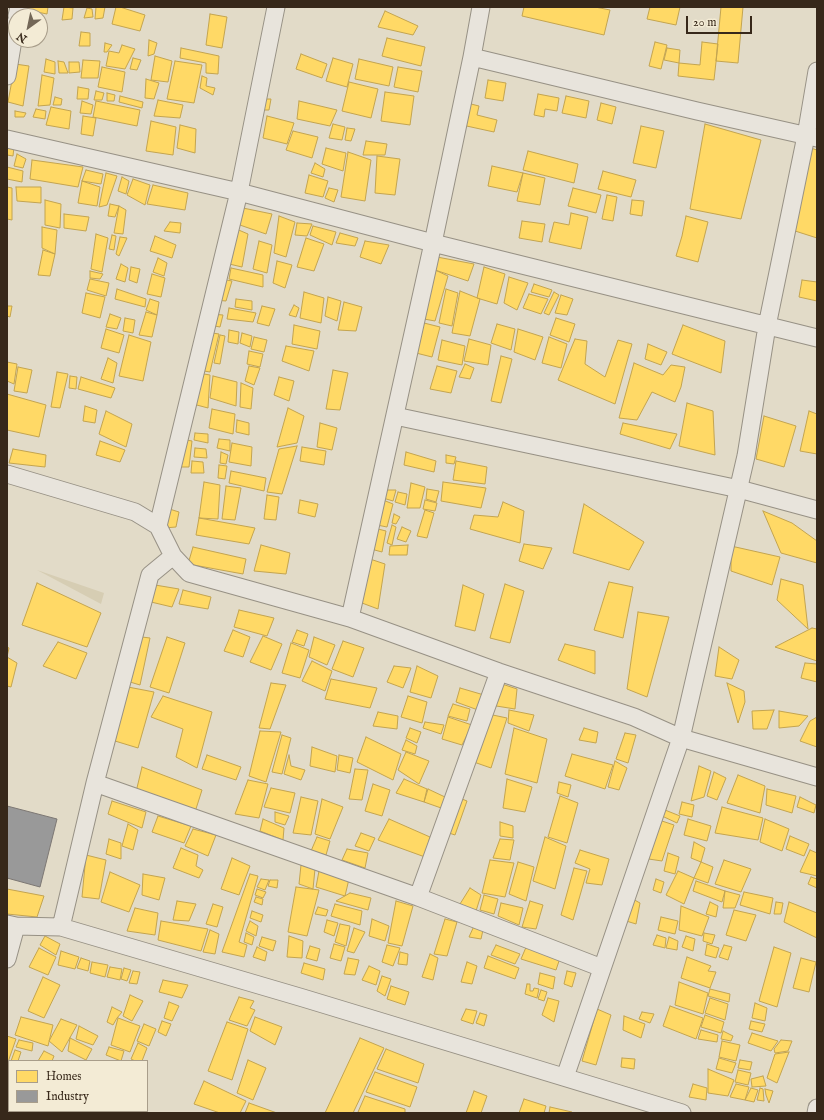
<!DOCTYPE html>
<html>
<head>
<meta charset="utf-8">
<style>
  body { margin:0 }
  #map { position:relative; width:824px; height:1120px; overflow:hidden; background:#e2dbc8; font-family:"IM FELL English",serif }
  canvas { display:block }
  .frame { position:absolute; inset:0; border:8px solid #37281a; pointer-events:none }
  .legend { position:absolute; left:8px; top:1060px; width:140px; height:52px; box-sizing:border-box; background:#f3ebd5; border:1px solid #a89d8a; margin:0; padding:5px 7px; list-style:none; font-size:12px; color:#37281a }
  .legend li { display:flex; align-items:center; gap:8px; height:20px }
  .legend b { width:20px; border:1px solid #a89d8a }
  .north { position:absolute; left:8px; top:8px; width:40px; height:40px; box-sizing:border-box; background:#f3ebd5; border:1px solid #a89d8a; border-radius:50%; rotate:213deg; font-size:11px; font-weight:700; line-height:16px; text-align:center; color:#37281a }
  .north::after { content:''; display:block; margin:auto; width:14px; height:18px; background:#736757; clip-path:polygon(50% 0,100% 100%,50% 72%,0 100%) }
  .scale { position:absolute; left:686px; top:16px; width:66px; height:18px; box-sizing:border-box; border:2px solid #37281a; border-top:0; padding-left:5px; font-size:12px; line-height:14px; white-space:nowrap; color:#37281a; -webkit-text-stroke:3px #f3ebd5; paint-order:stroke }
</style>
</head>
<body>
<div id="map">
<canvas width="824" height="1120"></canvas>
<div class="frame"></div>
<ul class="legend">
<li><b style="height:11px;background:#ffd966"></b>Homes</li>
<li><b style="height:11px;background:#999"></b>Industry</li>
</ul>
<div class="north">N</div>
<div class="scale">20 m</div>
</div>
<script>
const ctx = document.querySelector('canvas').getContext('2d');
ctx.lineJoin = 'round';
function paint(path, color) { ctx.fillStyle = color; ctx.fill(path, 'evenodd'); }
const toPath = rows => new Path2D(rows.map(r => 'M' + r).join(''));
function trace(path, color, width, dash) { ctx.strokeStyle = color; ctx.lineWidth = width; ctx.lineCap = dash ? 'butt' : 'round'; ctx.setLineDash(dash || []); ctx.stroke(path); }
paint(toPath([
  [37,570,104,593,101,604]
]), '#d6cdb3');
const homes = toPath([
  [22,7,48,7,47,14,22,9,22,7],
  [64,7,73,8,72,19,62,20,64,7],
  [96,7,105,7,103,18,95,19,96,7],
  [116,7,120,7,145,15,140,31,112,24,116,7],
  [524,7,595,7,610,10,604,35,522,16,524,7],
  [650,7,680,7,676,25,647,19,650,7],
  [721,7,743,7,738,63,716,61,721,7],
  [87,8,92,9,93,17,84,18,87,8],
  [385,11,418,26,413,35,378,27,385,11],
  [210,14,227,17,222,48,206,45,210,14],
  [40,18,45,19,41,41,37,40,40,40,40,18],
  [81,32,90,33,90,46,79,46,81,32],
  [387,38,425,47,421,66,382,56,387,38],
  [149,40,157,43,154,54,148,56,149,40],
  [655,42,667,45,661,69,649,66,655,42],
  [702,42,718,44,714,80,678,76,679,63,700,65,702,42],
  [105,43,112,45,107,52,104,52,105,43],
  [122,45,135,49,125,69,106,66,109,51,119,53,122,45],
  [181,48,219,56,218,74,206,73,206,63,180,58,181,48],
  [667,48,680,50,679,63,664,60,667,48],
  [301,54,327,64,322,78,296,69,301,54],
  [155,56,172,61,168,82,151,80,155,56],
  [133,58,141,60,137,70,130,69,133,58],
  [333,58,353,64,347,87,326,81,333,58],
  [46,59,55,62,55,74,44,72,46,59],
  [359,59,393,67,389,86,355,79,359,59],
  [83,60,100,61,98,78,81,78,83,60],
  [58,61,64,62,68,73,59,73,58,61],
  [175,61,202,65,194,103,167,99,175,61],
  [69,62,79,62,80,72,69,73,69,62],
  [15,64,29,66,23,106,8,102,15,64],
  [102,67,125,72,122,92,98,87,102,67],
  [398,67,422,71,418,92,394,87,398,67],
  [42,75,54,78,50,105,38,106,42,75],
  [202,76,207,78,206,86,215,88,213,95,200,88,202,76],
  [146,79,159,83,154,99,145,98,146,79],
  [488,80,506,83,503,101,485,98,488,80],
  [349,82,378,89,371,118,342,111,349,82],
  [78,87,89,89,88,99,77,99,78,87],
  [96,91,104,93,102,100,94,100,96,91],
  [385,92,414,96,410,125,381,121,385,92],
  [107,93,115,95,114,101,107,101,107,93],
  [538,94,559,98,557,111,545,109,544,117,534,115,538,94],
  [120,96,143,102,142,108,119,102,120,96],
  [566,96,589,101,586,118,562,113,566,96],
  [55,97,62,99,61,105,53,105,55,97],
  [263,99,271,99,269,110,260,110,263,99],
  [158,100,183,105,180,118,154,116,158,100],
  [82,101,93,105,91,114,80,113,82,101],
  [96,101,140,110,137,126,93,117,96,101],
  [299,101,337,110,330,126,297,119,299,101],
  [467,103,479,106,477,115,497,120,494,132,462,125,467,103],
  [601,103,616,107,612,124,597,120,601,103],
  [51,107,71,111,69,129,46,125,51,107],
  [36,109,46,111,45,119,33,117,36,109],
  [15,111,26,113,24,117,15,117,15,111],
  [83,116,96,118,93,136,81,134,83,116],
  [267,116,294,123,287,144,263,138,267,116],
  [151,121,176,127,173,155,146,151,151,121],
  [333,124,345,127,342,140,329,138,333,124],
  [705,124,761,140,741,219,690,209,705,124],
  [180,125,196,129,195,153,177,148,180,125],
  [641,126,664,131,656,168,633,163,641,126],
  [347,128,355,129,351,141,345,140,347,128],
  [293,131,318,137,312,158,286,150,293,131],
  [366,141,387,144,385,155,363,155,366,141],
  [7,145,14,147,13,156,7,155,7,145],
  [804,146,817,150,817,238,792,230,804,146],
  [326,148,346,153,343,171,322,164,326,148],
  [528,151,578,164,574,183,523,170,528,151],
  [348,152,371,160,365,201,341,197,348,152],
  [17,154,26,159,23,168,14,166,17,154],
  [377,156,400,159,395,195,375,193,377,156],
  [32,160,83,167,78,187,30,179,32,160],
  [315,163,325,169,323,177,311,173,315,163],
  [492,166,523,173,517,192,488,186,492,166],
  [7,167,23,171,22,182,7,179,7,167],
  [86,170,103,174,101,184,82,181,86,170],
  [603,171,636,180,631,197,598,189,603,171],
  [106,173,117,176,107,205,99,207,106,173],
  [523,173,545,178,540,205,517,201,523,173],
  [309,175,328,181,323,197,305,193,309,175],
  [122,177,129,181,126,194,118,191,122,177],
  [133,179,150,185,145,205,127,195,133,179],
  [82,181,100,187,97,206,78,203,82,181],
  [153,185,188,193,185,210,147,204,153,185],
  [7,187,12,188,12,220,7,219,7,187],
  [16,187,41,187,41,203,17,201,16,187],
  [329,188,338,190,334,202,325,198,329,188],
  [573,188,601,195,596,213,568,206,573,188],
  [607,195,617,197,613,221,602,219,607,195],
  [45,200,61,204,60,228,45,225,45,200],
  [632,200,644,201,642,216,630,214,632,200],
  [110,204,119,206,115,217,108,216,110,204],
  [119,206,126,210,123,234,114,233,119,206],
  [238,207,272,214,266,234,234,223,238,207],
  [571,213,588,217,581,249,549,242,554,222,569,225,571,213],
  [64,214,89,217,86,231,64,228,64,214],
  [279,216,295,222,286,257,274,253,279,216],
  [686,216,708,222,698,262,676,256,682,236,686,216],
  [522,221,545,224,542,242,519,238,522,221],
  [170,222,181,223,180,233,164,231,170,222],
  [297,223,312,224,307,236,295,235,297,223],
  [313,226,336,232,332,245,310,235,313,226],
  [42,227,57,230,55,254,42,248,42,227],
  [234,228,248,234,242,267,225,263,234,228],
  [340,233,358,238,355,246,336,243,340,233],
  [96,234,108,238,102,272,91,269,96,234],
  [112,235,116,236,114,250,109,249,112,235],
  [155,236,176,245,172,258,150,251,155,236],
  [120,237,127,238,119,256,116,254,120,237],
  [306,238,324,244,314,271,297,267,306,238],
  [259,241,272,245,267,273,253,269,259,241],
  [365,241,389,245,381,264,360,257,365,241],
  [43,250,55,254,50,276,38,275,43,250],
  [437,257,474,264,468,281,435,270,437,257],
  [158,258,167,263,164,276,153,272,158,258],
  [277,261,292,265,285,288,273,283,277,261],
  [121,264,128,268,125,282,116,279,121,264],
  [131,267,140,269,137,283,129,280,131,267],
  [484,267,505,274,497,304,477,298,484,267],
  [231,268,263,275,263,287,229,279,231,268],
  [435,270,448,276,435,321,424,319,435,270],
  [90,271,103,274,100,279,90,278,90,271],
  [152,274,165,278,161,297,147,294,152,274],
  [509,277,528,283,517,310,504,303,509,277],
  [90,279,109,283,106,296,87,290,90,279],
  [221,279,232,281,226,301,215,300,221,279],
  [802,280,817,282,817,301,799,297,802,280],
  [534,284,552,290,549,297,531,292,534,284],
  [117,289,146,299,145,307,115,299,117,289],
  [446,289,458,293,452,326,439,323,446,289],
  [460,291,480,299,470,336,452,333,460,291],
  [304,292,324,298,321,323,300,318,304,292],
  [554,292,559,295,549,315,544,313,554,292],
  [86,293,105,297,100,318,82,313,86,293],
  [529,294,548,299,541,314,523,308,529,294],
  [561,295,573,299,567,315,555,313,561,295],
  [328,297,341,301,337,321,325,316,328,297],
  [150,299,159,302,157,315,146,310,150,299],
  [236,299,252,301,252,310,235,307,236,299],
  [344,302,362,307,356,331,338,330,344,302],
  [294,305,299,308,296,317,289,315,294,305],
  [7,306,12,306,10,317,7,316,7,306],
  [262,306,275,309,269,326,257,323,262,306],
  [229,308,256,313,253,322,227,319,229,308],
  [146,312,157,315,152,337,139,335,146,312],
  [110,314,121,318,117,329,106,327,110,314],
  [211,314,223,315,220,327,209,325,211,314],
  [125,318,135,320,133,333,123,331,125,318],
  [556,318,575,324,569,342,550,335,556,318],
  [424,323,440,327,432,357,416,353,424,323],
  [497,324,515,329,511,350,491,343,497,324],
  [294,325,320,331,317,349,292,344,294,325],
  [683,325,725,341,721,373,672,354,683,325],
  [106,329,124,335,119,353,101,348,106,329],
  [518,329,543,337,535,360,514,352,518,329],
  [229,330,239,332,238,344,228,342,229,330],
  [206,332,219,334,210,372,198,370,206,332],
  [242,333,252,336,250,347,240,343,242,333],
  [129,335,151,342,143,381,119,376,129,335],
  [220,335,225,336,220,364,214,363,220,335],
  [254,337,267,340,264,352,251,349,254,337],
  [549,337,567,344,561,368,542,363,549,337],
  [469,339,491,345,488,365,464,361,469,339],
  [575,339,587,341,585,364,605,377,618,340,632,344,615,404,558,380,575,339],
  [442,340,465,346,462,365,438,360,442,340],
  [648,344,667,352,661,365,645,359,648,344],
  [286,346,314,351,309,371,282,361,286,346],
  [249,351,263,354,260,367,247,364,249,351],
  [501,356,512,359,501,403,491,401,501,356],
  [108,358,117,363,113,383,101,379,108,358],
  [7,362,17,364,14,384,7,381,7,362],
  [634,363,663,375,671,365,685,367,681,387,675,402,652,392,637,420,619,418,634,363],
  [465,364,474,368,470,379,459,377,465,364],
  [249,366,260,368,254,385,245,381,249,366],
  [437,366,457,371,451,393,430,389,437,366],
  [18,367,32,370,27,393,14,391,18,367],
  [333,370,348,373,340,410,326,409,333,370],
  [57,372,68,374,60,408,51,407,57,372],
  [198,373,210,375,208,408,193,404,198,373],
  [70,376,77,377,76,389,69,388,70,376],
  [213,376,237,382,236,406,210,398,213,376],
  [81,377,115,388,111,398,78,389,81,377],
  [279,377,294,381,289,401,274,395,279,377],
  [241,383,253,388,251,409,240,407,241,383],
  [7,394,46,405,39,437,7,430,7,394],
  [687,403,713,411,715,455,679,446,687,403],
  [85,406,97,410,95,423,83,421,85,406],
  [288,408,304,416,297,443,277,447,288,408],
  [212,409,235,414,233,434,209,428,212,409],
  [106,411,132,424,126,447,99,434,106,411],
  [809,411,817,414,817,454,800,451,809,411],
  [764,416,796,426,784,467,756,459,764,416],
  [237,420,249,423,249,435,236,432,237,420],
  [320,423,337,428,332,450,317,447,320,423],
  [623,423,677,434,670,449,620,434,623,423],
  [195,433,208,434,208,443,194,440,195,433],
  [181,439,192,441,189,467,179,467,181,439],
  [219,439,230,440,230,451,217,448,219,439],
  [100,441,125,450,120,462,96,455,100,441],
  [232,443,252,447,251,466,229,462,232,443],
  [297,446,282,494,267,492,279,449,297,446],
  [302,447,326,451,324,465,300,461,302,447],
  [195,448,206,449,207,458,194,457,195,448],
  [13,449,46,455,45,467,9,463,13,449],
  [221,452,228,455,226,464,220,463,221,452],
  [406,452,436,461,434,472,404,465,406,452],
  [446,455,456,457,454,464,446,463,446,455],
  [192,461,203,462,204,473,191,473,192,461],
  [456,461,487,467,485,484,453,480,456,461],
  [219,465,227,466,225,479,218,478,219,465],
  [231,471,266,478,264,491,229,483,231,471],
  [204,482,220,485,218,519,199,518,204,482],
  [443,482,486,488,481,508,441,501,443,482],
  [411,483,425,487,420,508,407,508,411,483],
  [226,486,241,488,235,520,222,519,226,486],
  [427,489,439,491,436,502,426,499,427,489],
  [384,490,396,490,393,501,383,498,384,490],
  [398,492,407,494,405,505,395,502,398,492],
  [267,495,279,497,276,520,264,519,267,495],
  [300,500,318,504,315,517,298,513,300,500],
  [383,500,393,504,387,527,377,525,383,500],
  [425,500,437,503,435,511,423,509,425,500],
  [503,502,524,511,520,543,470,529,474,515,498,517,503,502],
  [584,504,644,542,629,570,573,553,584,504],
  [163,507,179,512,176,527,164,528,163,507],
  [425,510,434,513,427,538,417,536,425,510],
  [763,511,792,523,817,541,817,563,781,553,763,511],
  [394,514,400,517,396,524,392,523,394,514],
  [199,518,255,528,249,544,196,535,199,518],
  [392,525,396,527,392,545,387,543,392,525],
  [402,527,411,531,406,542,397,539,402,527],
  [374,528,386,531,382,552,371,549,374,528],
  [524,544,552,548,543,569,519,561,524,544],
  [261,545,290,553,286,574,254,571,261,545],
  [408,545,407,555,389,555,390,546,408,545],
  [731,546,780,557,772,585,731,571,731,546],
  [193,547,246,559,243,574,188,564,193,547],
  [367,558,385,564,378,609,362,603,367,558],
  [781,579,803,585,808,629,777,600,781,579],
  [609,582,633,587,623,638,594,630,609,582],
  [37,583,101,613,87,647,22,625,37,583],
  [505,584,524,591,510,643,490,638,505,584],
  [155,585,179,589,172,607,151,602,155,585],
  [463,585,484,594,475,631,455,626,463,585],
  [183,590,211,597,208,609,179,604,183,590],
  [239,610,274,618,267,636,234,627,239,610],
  [638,612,669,617,647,697,627,689,638,612],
  [812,628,817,629,817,661,775,647,812,628],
  [233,630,250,637,243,657,224,651,233,630],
  [297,630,308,634,304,646,292,642,297,630],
  [263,636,282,644,271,670,250,662,263,636],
  [142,637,150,638,140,685,130,682,142,637],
  [167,637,185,643,169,693,150,687,167,637],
  [314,637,335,645,327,665,309,657,314,637],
  [343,641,364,648,353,677,332,669,343,641],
  [58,642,87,653,76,679,43,666,58,642],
  [291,643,309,650,300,678,282,673,291,643],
  [565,644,595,651,595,674,558,660,565,644],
  [7,647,9,648,7,657,17,663,11,687,7,686,7,647],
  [719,647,739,660,732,679,715,676,719,647],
  [312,661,332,671,325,691,302,681,312,661],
  [805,663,817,664,817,682,801,678,805,663],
  [394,666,411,668,403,688,387,682,394,666],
  [417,666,438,676,431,698,410,692,417,666],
  [331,679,377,688,370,708,325,699,331,679],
  [271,683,286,685,270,729,259,728,271,683],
  [499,683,517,689,515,709,490,705,499,683],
  [727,683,744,691,745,702,738,723,727,683],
  [128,687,154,692,138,748,115,741,128,687],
  [460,688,484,695,478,710,456,702,460,688],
  [163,696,212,712,197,768,176,757,183,729,151,717,163,696],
  [408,696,427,702,422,723,401,717,408,696],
  [453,704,470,709,467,721,448,716,453,704],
  [509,710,534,715,529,731,508,723,509,710],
  [774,710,767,729,753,729,752,711,774,710],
  [779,711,808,716,799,726,779,728,779,711],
  [378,712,398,716,397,729,373,726,378,712],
  [488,714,507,718,491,768,468,760,488,714],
  [448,717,472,725,462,745,442,739,448,717],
  [817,717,817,747,800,741,810,721,817,717],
  [425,722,444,725,441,734,423,728,425,722],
  [410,728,421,732,417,743,406,738,410,728],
  [514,728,547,739,537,783,505,774,514,728],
  [584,728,598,732,596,743,579,740,584,728],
  [260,731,281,732,266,782,249,776,260,731],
  [625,733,636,735,628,763,616,759,625,733],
  [282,735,291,738,282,774,272,772,282,735],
  [366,737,401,754,393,780,357,762,366,737],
  [406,740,417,746,415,754,402,750,406,740],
  [312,747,337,756,335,772,310,766,312,747],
  [406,752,429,761,419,784,398,770,406,752],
  [572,754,613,765,605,789,565,776,572,754],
  [207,755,241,767,236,780,202,769,207,755],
  [289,755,291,766,305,770,301,780,284,774,289,755],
  [339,755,353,758,350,773,337,770,339,755],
  [615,761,627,768,619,790,608,787,615,761],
  [699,766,711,771,704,797,691,801,699,766],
  [142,767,202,790,195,812,136,792,142,767],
  [355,769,368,770,362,800,349,799,355,769],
  [714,772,726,778,717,800,707,796,714,772],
  [738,775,765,786,760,813,727,803,738,775],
  [404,779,427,789,424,802,396,793,404,779],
  [507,779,532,787,525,812,503,808,507,779],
  [248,780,268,784,259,818,235,814,248,780],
  [559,782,571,785,568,797,557,793,559,782],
  [373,784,390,790,382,816,365,811,373,784],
  [271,788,295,793,290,813,264,807,271,788],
  [428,789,445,797,444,809,424,802,428,789],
  [767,789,796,796,792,813,766,805,767,789],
  [560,796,578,803,567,843,548,837,560,796],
  [301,797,318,801,311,835,293,833,301,797],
  [457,797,467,801,455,835,443,831,457,797],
  [800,797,816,805,814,813,797,807,800,797],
  [322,799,343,807,330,839,315,834,322,799],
  [112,801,146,812,142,828,108,814,112,801],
  [682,802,694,805,692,817,679,814,682,802],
  [722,807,763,818,758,840,715,833,722,807],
  [665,810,680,816,677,823,662,816,665,810],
  [275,812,289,816,285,825,275,822,275,812],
  [158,816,191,826,184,843,152,832,158,816],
  [653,818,674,825,662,861,642,858,653,818],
  [263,819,284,828,283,840,260,831,263,819],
  [389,819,430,837,425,857,378,840,389,819],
  [688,819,711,826,707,841,684,835,688,819],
  [765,819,789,829,782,851,760,842,765,819],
  [500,822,513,826,513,838,500,836,500,822],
  [128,824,138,830,133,850,122,846,128,824],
  [193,829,216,835,208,856,185,846,193,829],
  [361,833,375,838,369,851,355,846,361,833],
  [790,836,809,844,804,856,786,849,790,836],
  [317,837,330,841,326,855,311,851,317,837],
  [545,837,566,846,555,889,533,881,545,837],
  [109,839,121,843,121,859,106,854,109,839],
  [500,839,514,840,510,860,493,858,500,839],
  [694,842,705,848,701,862,691,858,694,842],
  [181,848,198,855,196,866,203,870,199,878,173,868,181,848],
  [347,849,368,853,365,868,342,860,347,849],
  [580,850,609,859,602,885,586,883,590,869,575,863,580,850],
  [810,850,817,853,817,876,800,872,810,850],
  [668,853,679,857,675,874,664,871,668,853],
  [86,855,106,860,99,899,82,897,86,855],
  [232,858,250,866,239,895,221,889,232,858],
  [490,860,514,863,505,897,482,893,490,860],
  [724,860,751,869,741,892,715,884,724,860],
  [518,862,534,867,526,901,509,894,518,862],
  [701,862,713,867,708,883,694,878,701,862],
  [301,865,315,869,313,889,299,884,301,865],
  [574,868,587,871,573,920,561,915,574,868],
  [319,871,349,879,345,896,316,887,319,871],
  [678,871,694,878,684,904,666,895,678,871],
  [110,872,140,885,129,912,101,902,110,872],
  [143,874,165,878,159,900,142,895,143,874],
  [250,874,258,876,239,942,247,945,244,957,222,952,250,874],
  [811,877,817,879,817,888,808,884,811,877],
  [261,879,269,880,265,890,257,887,261,879],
  [656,879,664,882,661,893,653,890,656,879],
  [270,880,278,880,277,888,268,886,270,880],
  [696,881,725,891,722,902,693,891,696,881],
  [296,887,319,890,307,936,288,932,296,887],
  [470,888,481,895,476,911,460,904,470,888],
  [7,889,44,896,37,917,7,914,7,889],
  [257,889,266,892,263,898,255,895,257,889],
  [725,891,740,895,735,908,723,908,725,891],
  [744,892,773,898,770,914,740,905,744,892],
  [350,893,371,898,368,910,336,901,350,893],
  [484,895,498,899,494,914,480,910,484,895],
  [256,897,263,899,262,905,254,902,256,897],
  [629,897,640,903,636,924,623,920,629,897],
  [177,901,196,904,189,921,173,920,177,901],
  [396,901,413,906,402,946,388,943,396,901],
  [530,901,543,905,536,929,522,927,530,901],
  [710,902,718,906,716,917,706,914,710,902],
  [776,902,783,903,781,914,774,914,776,902],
  [789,902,817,913,817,938,784,922,789,902],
  [501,903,523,908,519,925,498,916,501,903],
  [213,904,223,907,217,927,206,924,213,904],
  [335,904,362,911,360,925,331,916,335,904],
  [681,906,709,917,702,936,679,930,681,906],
  [318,907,328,910,326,916,315,914,318,907],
  [135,908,158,913,155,935,127,931,135,908],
  [734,910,756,915,746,941,726,935,734,910],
  [252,911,263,915,261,922,250,918,252,911],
  [661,917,678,921,675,934,658,930,661,917],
  [372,919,389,926,385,941,369,936,372,919],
  [445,919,457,922,447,956,434,954,445,919],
  [327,920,338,923,334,936,324,932,327,920],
  [161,921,208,929,201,951,158,940,161,921],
  [250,921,258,926,256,936,246,931,250,921],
  [340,924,350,926,346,946,335,942,340,924],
  [474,926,483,930,481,939,469,937,474,926],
  [354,928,365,932,354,953,347,951,354,928],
  [210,930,219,934,215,954,203,952,210,930],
  [246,933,254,937,252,945,244,942,246,933],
  [704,933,715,935,712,944,703,941,704,933],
  [657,935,666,938,665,948,653,945,657,935],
  [45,936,60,944,56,955,40,945,45,936],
  [289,936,303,941,302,958,287,957,289,936],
  [686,936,695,939,693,951,682,947,686,936],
  [262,937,276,941,273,951,259,946,262,937],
  [669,937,678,941,677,950,666,948,669,937],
  [334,944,345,947,341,961,330,958,334,944],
  [707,944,719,948,716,958,705,955,707,944],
  [387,945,400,948,393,966,382,962,387,945],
  [496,945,520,954,515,964,491,955,496,945],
  [527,945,561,955,556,970,521,959,527,945],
  [724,945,732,947,728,960,719,957,724,945],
  [310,946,320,949,317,961,306,958,310,946],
  [257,947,267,952,265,961,253,957,257,947],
  [774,947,791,953,777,1007,759,1001,774,947],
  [39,948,56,957,48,975,29,967,39,948],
  [61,951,79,957,75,969,58,965,61,951],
  [400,952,408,954,407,965,398,964,400,952],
  [430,954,438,958,433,980,422,977,430,954],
  [488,956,519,968,515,979,484,968,488,956],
  [687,957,711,966,708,971,716,972,710,988,681,978,687,957],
  [81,958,90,961,88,971,77,968,81,958],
  [348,958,359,960,355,975,344,974,348,958],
  [801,958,816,962,809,992,793,988,801,958],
  [92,962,108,965,105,977,90,973,92,962],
  [467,962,477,966,472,984,461,982,467,962],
  [304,963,325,969,323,980,301,973,304,963],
  [369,966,380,971,376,985,362,980,369,966],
  [110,967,122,969,120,980,107,977,110,967],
  [124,968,131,970,127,981,121,979,124,968],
  [133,971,140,972,137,984,129,983,133,971],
  [567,971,576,973,572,987,564,984,567,971],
  [540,973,555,977,553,989,538,984,540,973],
  [382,976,391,979,385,996,377,991,382,976],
  [43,977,60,985,44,1018,28,1011,43,977],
  [163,980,188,985,182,998,159,992,163,980],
  [679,982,708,993,703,1014,675,1005,679,982],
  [527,984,530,984,530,991,533,991,534,988,539,989,537,998,525,994,527,984],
  [391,986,409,992,405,1005,387,999,391,986],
  [710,989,730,994,729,1002,708,996,710,989],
  [541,990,547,992,544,1001,538,999,541,990],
  [130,995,143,1001,132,1021,123,1016,130,995],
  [239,997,254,1001,250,1008,255,1010,247,1026,229,1020,239,997],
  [548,998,559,1001,554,1022,542,1015,548,998],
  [710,998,728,1004,725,1020,705,1013,710,998],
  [169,1002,179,1006,172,1021,164,1018,169,1002],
  [755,1003,767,1008,765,1021,752,1018,755,1003],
  [670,1006,703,1018,696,1039,663,1026,670,1006],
  [112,1007,122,1012,117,1018,113,1025,107,1022,112,1007],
  [466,1009,477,1011,473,1024,461,1020,466,1009],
  [597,1009,611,1015,596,1065,582,1061,597,1009],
  [642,1012,654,1014,650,1023,639,1019,642,1012],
  [480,1013,487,1015,484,1026,476,1023,480,1013],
  [705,1015,724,1022,721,1033,701,1027,705,1015],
  [624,1016,645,1024,641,1038,623,1030,624,1016],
  [21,1017,53,1025,48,1046,15,1035,21,1017],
  [255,1017,282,1027,275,1045,250,1031,255,1017],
  [118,1018,140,1026,130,1052,111,1045,118,1018],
  [61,1019,77,1025,62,1052,49,1041,61,1019],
  [162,1021,171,1024,166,1036,158,1032,162,1021],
  [751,1021,765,1024,762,1032,749,1029,751,1021],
  [227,1022,248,1029,232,1080,208,1071,227,1022],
  [144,1024,156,1029,149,1046,137,1041,144,1024],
  [79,1026,98,1036,93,1045,76,1039,79,1026],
  [701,1030,718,1035,717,1042,698,1039,701,1030],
  [723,1031,733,1036,731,1041,721,1039,723,1031],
  [752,1033,778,1041,771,1051,748,1043,752,1033],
  [7,1036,16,1039,7,1065,7,1036],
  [70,1038,92,1049,86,1060,68,1051,70,1038],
  [360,1038,384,1048,353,1113,325,1113,360,1038],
  [19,1040,33,1043,32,1051,16,1047,19,1040],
  [781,1040,792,1041,788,1051,775,1053,774,1049,781,1040],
  [722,1041,740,1045,736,1061,719,1057,722,1041],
  [138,1043,147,1048,142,1061,135,1061,131,1059,138,1043],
  [109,1047,124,1051,121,1061,106,1055,109,1047],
  [386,1049,424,1064,418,1083,377,1069,386,1049],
  [15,1050,21,1052,18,1061,11,1061,15,1050],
  [44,1051,54,1056,52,1061,38,1061,44,1051],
  [789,1052,777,1083,767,1078,775,1054,789,1052],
  [622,1058,635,1059,634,1069,621,1067,622,1058],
  [719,1058,736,1063,732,1073,716,1069,719,1058],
  [248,1060,266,1068,253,1100,237,1093,248,1060],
  [740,1060,752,1062,750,1070,738,1068,740,1060],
  [708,1069,734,1080,728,1096,708,1093,708,1069],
  [738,1070,751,1073,748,1085,735,1082,738,1070],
  [375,1072,417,1087,410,1107,366,1092,375,1072],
  [763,1076,766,1086,752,1087,751,1079,763,1076],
  [204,1081,246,1101,240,1113,220,1113,194,1104,204,1081],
  [693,1084,707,1088,706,1100,689,1097,693,1084],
  [736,1084,749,1087,745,1100,730,1097,736,1084],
  [751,1088,758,1090,754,1102,745,1100,751,1088],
  [760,1088,763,1089,764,1101,757,1100,760,1088],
  [765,1089,773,1091,769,1103,766,1095,765,1089],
  [474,1091,487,1096,481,1113,466,1113,474,1091],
  [365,1096,405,1109,405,1113,361,1113,358,1112,365,1096],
  [524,1099,546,1106,544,1113,519,1113,524,1099],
  [249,1103,277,1113,245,1113,249,1103],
  [550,1107,572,1112,571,1113,549,1113,550,1107]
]);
paint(homes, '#ffd966');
trace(homes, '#c3a44f', 1);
const industry = toPath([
  [7,806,57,819,40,887,7,878,7,806]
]);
paint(industry, '#999');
trace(industry, '#7c7773', 1);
const street = toPath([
  [17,16,19,7],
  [472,57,697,111,817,138],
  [7,76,16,22],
  [7,139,239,192,433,243,817,338],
  [395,416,739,489,817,510],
  [7,474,135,512,158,526,173,556,189,573,350,618,499,672,634,717,681,738,817,777],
  [158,526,239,192,276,7],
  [350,618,433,243,472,57,481,7],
  [95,783,418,897,602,968],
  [418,897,499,672],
  [7,924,16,926,61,927,303,998,682,1113],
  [61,927,95,783,150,575,173,556],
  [7,959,16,926],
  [565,1077,681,738,746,456,767,326,806,136,817,71],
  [816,1113,817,1108]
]);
trace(street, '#979185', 19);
trace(street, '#e8e4dc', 17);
</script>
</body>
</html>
